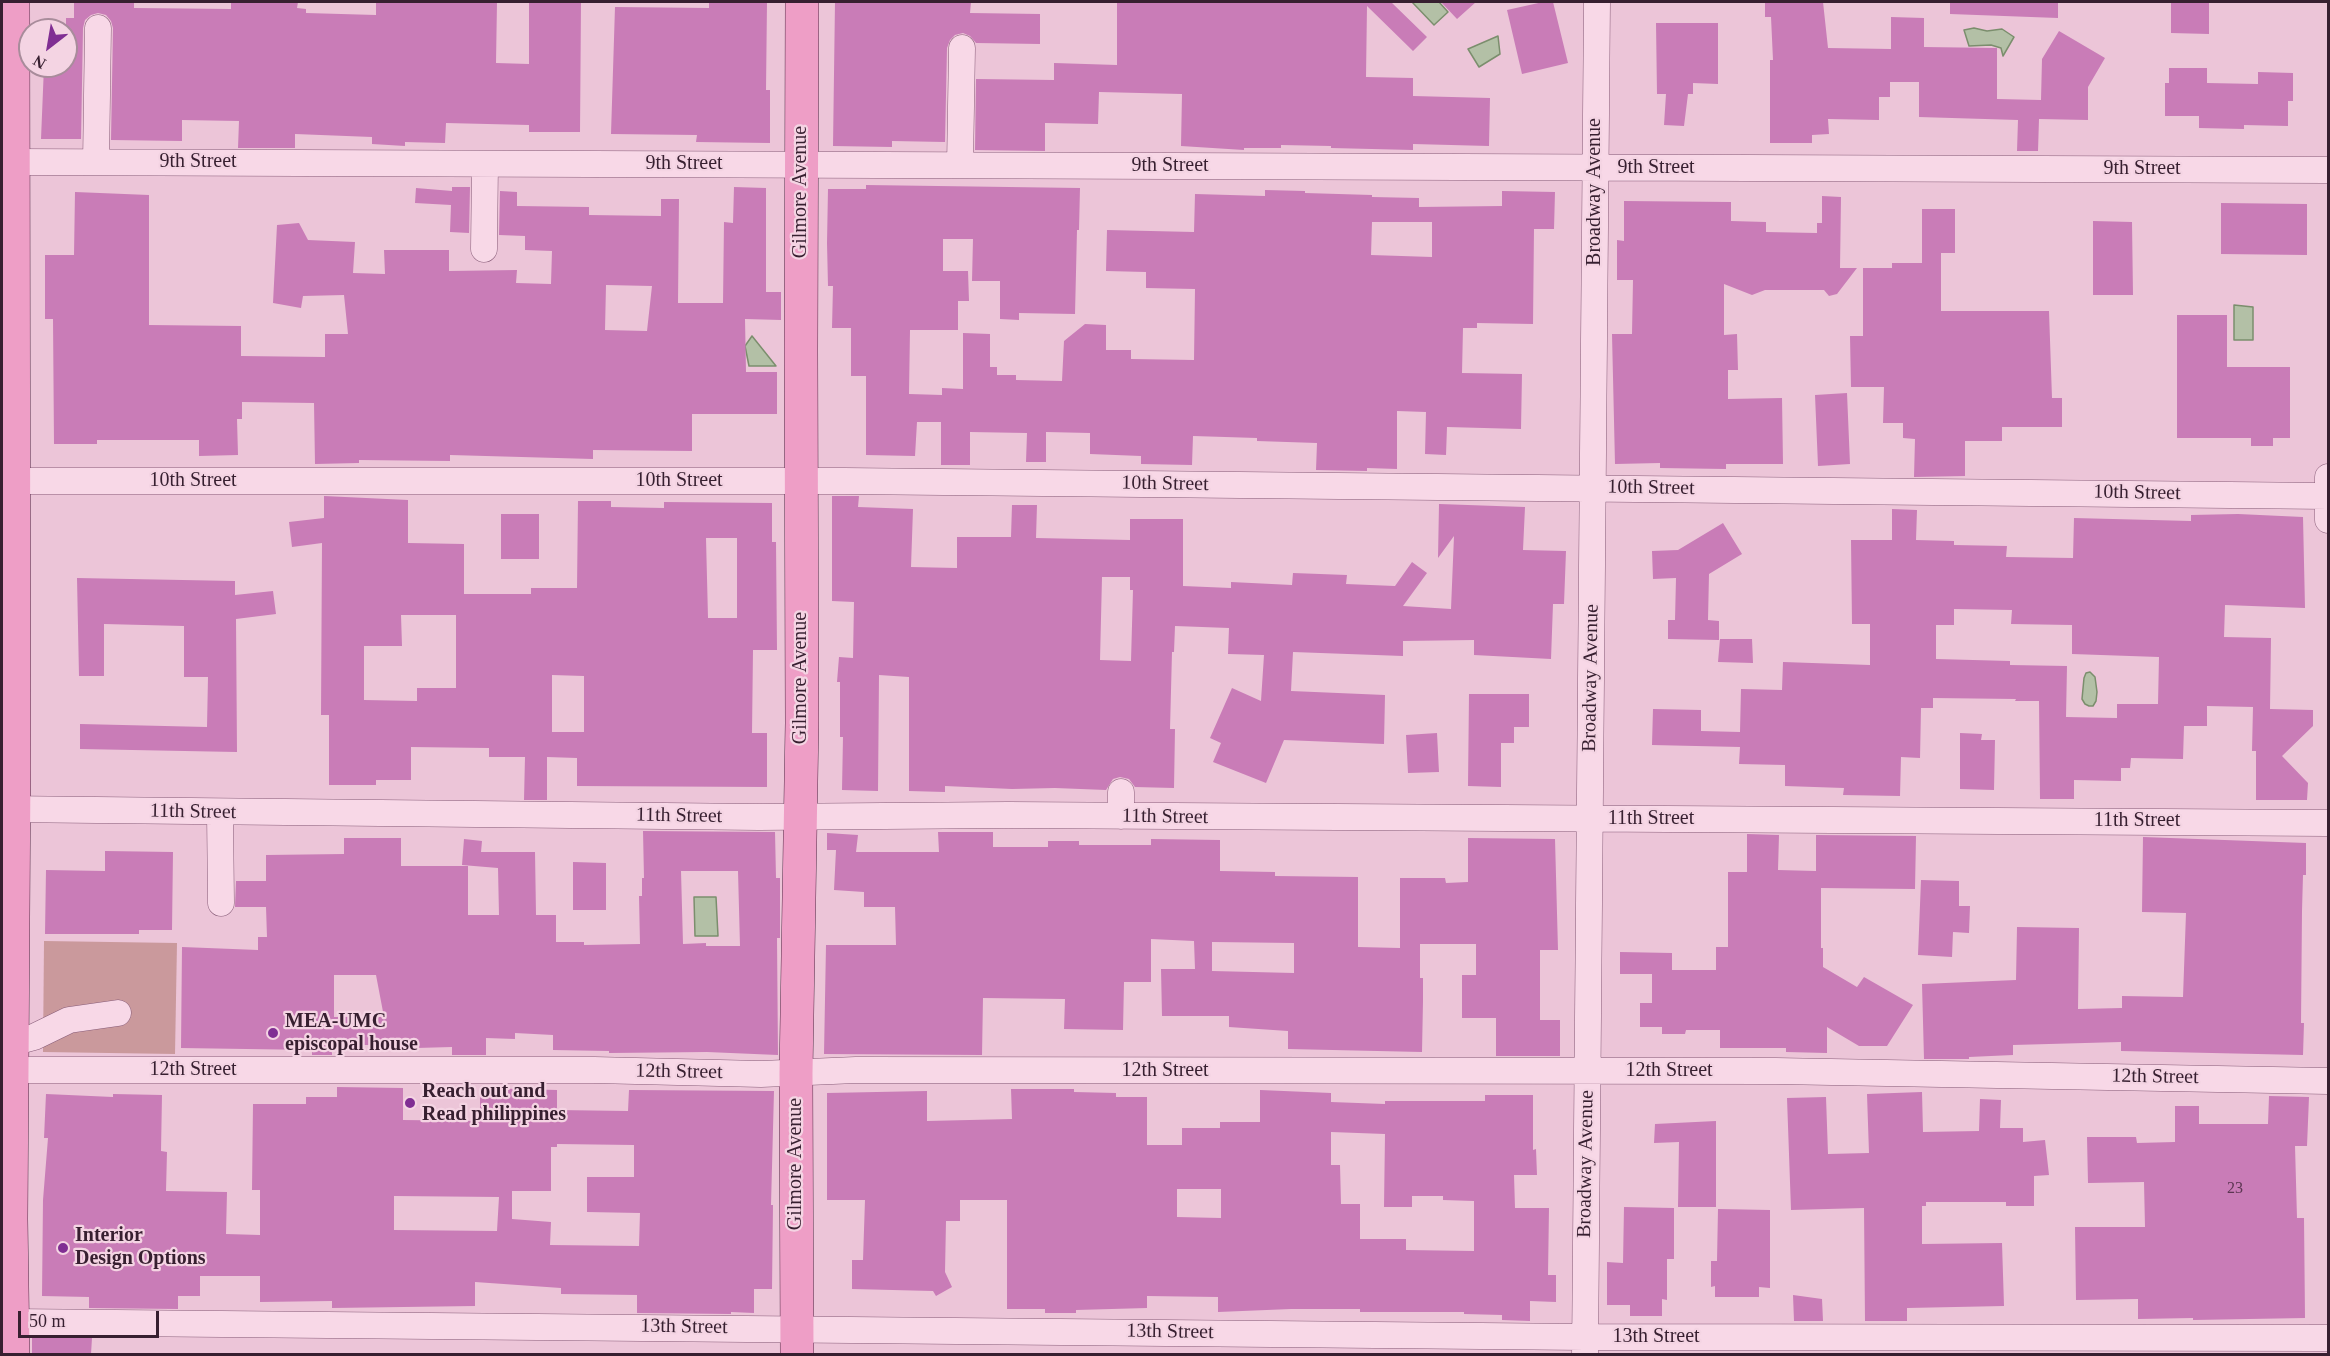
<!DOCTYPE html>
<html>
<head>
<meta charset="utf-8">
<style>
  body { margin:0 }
  #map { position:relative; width:2330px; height:1356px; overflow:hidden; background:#ecc5d8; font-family:"Times New Roman",serif }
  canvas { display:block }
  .frame { position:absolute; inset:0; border:3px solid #371f30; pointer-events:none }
  .north { position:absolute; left:18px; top:18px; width:60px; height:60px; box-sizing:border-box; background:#f4d4e3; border:2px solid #a88c9b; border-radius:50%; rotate:211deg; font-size:16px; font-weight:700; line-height:24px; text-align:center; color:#371f30 }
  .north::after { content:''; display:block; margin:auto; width:21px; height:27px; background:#802e93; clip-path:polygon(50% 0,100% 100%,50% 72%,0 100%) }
  .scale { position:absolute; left:18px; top:1311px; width:141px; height:27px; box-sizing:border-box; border:3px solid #371f30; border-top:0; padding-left:8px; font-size:18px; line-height:21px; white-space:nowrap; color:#371f30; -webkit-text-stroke:4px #f4d4e3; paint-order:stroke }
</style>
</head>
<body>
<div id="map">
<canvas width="2330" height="1356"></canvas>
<div class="frame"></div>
<div class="north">N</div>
<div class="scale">50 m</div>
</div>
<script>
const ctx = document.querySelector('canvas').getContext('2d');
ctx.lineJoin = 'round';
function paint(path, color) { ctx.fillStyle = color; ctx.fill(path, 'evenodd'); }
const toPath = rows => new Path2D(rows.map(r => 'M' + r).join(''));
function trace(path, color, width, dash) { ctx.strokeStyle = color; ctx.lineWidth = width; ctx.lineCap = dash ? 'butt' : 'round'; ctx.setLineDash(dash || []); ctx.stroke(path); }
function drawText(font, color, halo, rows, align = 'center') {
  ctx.font = font + ' "Times New Roman",serif'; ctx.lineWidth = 4.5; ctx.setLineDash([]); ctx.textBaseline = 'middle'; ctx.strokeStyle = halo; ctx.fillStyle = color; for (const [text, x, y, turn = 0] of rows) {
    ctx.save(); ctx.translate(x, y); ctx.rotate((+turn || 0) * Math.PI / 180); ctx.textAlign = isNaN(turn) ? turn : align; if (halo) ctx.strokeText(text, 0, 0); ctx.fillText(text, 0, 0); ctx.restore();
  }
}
paint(toPath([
  [44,941,177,943,175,1054,43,1052]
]), '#ca999c');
const water = toPath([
  [1412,2,1439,2,1448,12,1434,25,1412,2],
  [1974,28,1987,31,2002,29,2014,37,2003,56,2001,48,1991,45,1969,46,1964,30,1974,28],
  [1498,36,1500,54,1479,67,1468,49,1498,36],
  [2234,305,2253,307,2253,340,2234,340,2234,305],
  [752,336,776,366,749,366,745,346,752,336],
  [2090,672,2095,677,2097,692,2096,701,2093,706,2089,706,2085,704,2082,699,2084,678,2086,673,2090,672],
  [694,897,716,897,718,936,695,936,694,897]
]);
paint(water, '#b3c0a6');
trace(water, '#7b8e6d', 1.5);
paint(toPath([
  [74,2,134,2,134,8,231,9,231,2,298,2,297,8,306,9,306,13,376,15,376,2,497,2,496,63,529,64,529,2,581,2,580,132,529,132,529,125,446,123,445,143,405,142,405,146,372,144,372,137,295,134,295,148,238,148,239,121,182,120,182,141,111,140,113,28,111,21,106,15,98,13,91,15,85,20,83,28,81,139,41,139,44,66,66,66,66,18,74,18],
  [709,2,767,2,766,90,770,90,770,143,696,142,697,135,611,134,615,7,709,8],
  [835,2,971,2,970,13,1040,14,1040,44,976,43,970,36,963,33,955,35,950,40,947,48,945,142,892,141,892,147,833,146],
  [1117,2,1391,2,1427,37,1413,51,1367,6,1366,77,1413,78,1413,96,1490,98,1489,146,1413,144,1413,150,1331,148,1331,146,1281,145,1281,148,1244,148,1244,150,1181,146,1182,94,1099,92,1098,124,1045,123,1045,151,975,150,976,79,1054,80,1054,63,1117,65],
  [1441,2,1476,2,1457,19],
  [1543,2,1553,2,1568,63,1522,74,1507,10],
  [1765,2,1823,2,1828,48,1891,49,1891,17,1924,18,1924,47,1997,48,1997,99,2041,100,2042,59,2059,31,2105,58,2088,87,2088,120,2039,119,2038,151,2017,151,2018,120,1919,117,1919,82,1890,82,1890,97,1879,97,1879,120,1828,119,1829,134,1812,135,1812,143,1770,143,1770,60,1773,60,1771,17,1765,17],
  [1950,2,2058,2,2058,18,1950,14],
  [2171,2,2209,2,2209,34,2171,33],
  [1656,23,1718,23,1718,84,1693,83,1693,94,1688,94,1684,126,1664,125,1666,94,1657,94],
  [2169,68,2207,68,2207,83,2258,84,2258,72,2293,73,2293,101,2288,101,2288,126,2244,125,2244,129,2199,128,2199,116,2165,116,2165,83,2169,83],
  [866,185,1080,188,1079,230,1077,230,1075,314,1019,313,1019,320,1000,319,1000,281,972,281,973,239,943,239,943,271,968,271,969,301,958,301,958,330,910,330,909,394,942,395,942,388,963,389,963,333,990,334,990,367,997,367,997,375,1016,375,1016,380,1062,381,1064,341,1085,324,1106,325,1106,350,1131,350,1131,359,1194,360,1195,289,1146,288,1146,272,1106,271,1107,230,1194,232,1195,194,1265,196,1265,190,1305,191,1305,193,1372,195,1372,197,1419,198,1419,207,1502,206,1502,191,1555,192,1554,229,1534,229,1533,324,1477,323,1477,328,1463,328,1462,373,1522,374,1521,429,1447,427,1446,455,1425,454,1426,412,1397,411,1397,469,1367,468,1367,471,1316,470,1317,443,1257,441,1257,438,1193,436,1192,465,1141,464,1141,456,1090,454,1090,433,1046,432,1046,462,1026,462,1027,433,970,432,970,465,941,465,941,422,917,422,915,456,866,455,866,376,851,376,851,328,832,328,833,286,828,286,827,243,828,189,866,189],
  [1372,222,1432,222,1432,257,1371,255],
  [452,187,470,187,469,233,450,232,451,205,415,203,416,188,452,191],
  [734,187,766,188,766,292,781,292,781,320,745,319,746,372,777,372,777,414,692,414,692,451,593,450,593,459,450,455,450,461,359,460,359,463,315,464,314,403,242,402,242,419,237,419,238,455,199,456,199,440,97,440,97,444,54,444,53,319,45,319,45,255,74,255,75,192,149,195,149,325,241,326,241,356,325,357,325,334,348,334,344,295,303,296,301,308,273,303,277,225,299,223,308,240,355,242,353,273,385,274,384,250,449,250,449,271,517,270,516,283,551,284,552,251,525,250,525,236,499,235,500,191,517,192,517,206,589,207,589,215,661,216,661,199,679,199,678,303,723,303,724,222,733,223],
  [606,285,652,286,647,331,605,330],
  [1822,196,1841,197,1840,268,1857,268,1837,294,1829,296,1824,290,1765,290,1752,295,1724,284,1724,335,1737,334,1738,370,1728,370,1728,399,1782,398,1783,464,1726,464,1726,469,1660,468,1660,463,1615,464,1612,334,1632,334,1633,280,1617,280,1617,240,1624,241,1624,201,1731,202,1731,221,1766,222,1766,232,1817,233,1817,223,1822,223],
  [2221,203,2307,204,2307,255,2221,254],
  [1922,209,1955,209,1955,253,1941,253,1941,311,2049,311,2052,398,2062,398,2062,427,2002,427,2002,441,1965,441,1965,476,1914,477,1915,439,1903,438,1903,423,1883,423,1884,387,1851,387,1850,336,1863,336,1863,268,1892,268,1892,263,1922,263],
  [2093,221,2132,222,2133,295,2093,295],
  [2177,315,2227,315,2227,367,2290,367,2290,438,2273,438,2273,446,2251,446,2251,438,2177,438],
  [1847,393,1850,464,1818,466,1815,395],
  [324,496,408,500,408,543,464,544,464,594,531,594,531,588,577,588,578,501,611,501,611,507,664,508,664,502,772,503,772,542,776,542,777,650,753,650,752,733,767,733,767,787,577,786,577,758,547,757,547,800,524,800,525,757,489,757,489,748,411,747,411,780,376,780,376,785,329,785,329,715,321,715,322,543,292,547,289,522,324,518],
  [706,538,737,538,737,618,708,618],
  [401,615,456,615,456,688,417,688,417,701,364,700,364,646,402,646],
  [552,675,584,676,584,732,552,732],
  [832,496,859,496,858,507,913,509,911,567,957,568,957,537,1011,537,1012,505,1037,505,1036,538,1130,540,1130,519,1183,519,1183,586,1231,588,1231,582,1292,585,1293,573,1347,575,1346,584,1395,586,1412,562,1427,573,1403,606,1451,609,1454,536,1438,558,1439,504,1525,507,1523,550,1566,551,1564,604,1553,604,1551,659,1474,655,1474,640,1403,641,1403,656,1293,652,1291,691,1385,695,1384,744,1284,740,1266,783,1213,762,1221,743,1210,738,1232,688,1261,701,1264,655,1228,654,1229,628,1175,626,1174,652,1172,652,1170,729,1175,729,1174,788,1135,787,1129,779,1120,777,1113,779,1106,790,1055,788,1012,789,945,786,945,792,909,791,909,677,879,675,878,791,842,790,843,737,840,737,840,682,837,682,839,657,853,658,854,602,832,601],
  [1102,577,1130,577,1130,590,1133,590,1131,661,1100,660],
  [1892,509,1917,510,1916,540,1954,541,1954,545,2007,546,2006,557,2073,558,2074,518,2191,521,2191,515,2238,514,2303,517,2305,608,2225,605,2224,637,2271,638,2270,709,2313,710,2313,726,2282,756,2308,783,2307,800,2256,800,2256,751,2252,751,2253,707,2207,706,2207,726,2184,726,2183,759,2131,758,2130,768,2121,768,2121,781,2074,780,2074,799,2040,799,2039,701,2015,701,2016,699,1933,698,1933,708,1921,708,1920,758,1901,757,1900,796,1843,795,1844,788,1785,786,1785,765,1739,764,1740,747,1652,745,1653,709,1701,710,1701,731,1740,732,1741,689,1782,690,1783,662,1870,665,1870,624,1852,624,1851,540,1892,540],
  [1954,609,2012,610,2011,624,2072,625,2072,654,2159,657,2158,704,2117,704,2117,718,2066,717,2067,666,2010,665,2010,661,1936,659,1936,625,1954,625],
  [501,514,539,514,539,559,501,559],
  [1723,523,1742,554,1709,574,1708,620,1719,621,1719,640,1668,639,1668,620,1675,620,1676,578,1653,579,1652,551,1678,550],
  [77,578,235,581,235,595,273,591,276,614,236,619,237,752,80,749,80,724,207,727,208,677,184,677,184,626,104,624,104,676,79,676],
  [1720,639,1752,639,1753,663,1718,662],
  [1469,694,1529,694,1529,727,1514,727,1514,743,1501,743,1501,787,1468,786],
  [1437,733,1439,772,1408,773,1406,735],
  [1960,733,1982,734,1981,740,1995,740,1994,790,1960,789],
  [643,831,775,832,776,878,780,878,780,938,777,938,778,1055,707,1052,609,1053,609,1051,553,1050,553,1035,515,1033,515,1039,486,1038,486,1055,452,1055,452,1047,416,1048,416,1045,332,1045,332,1055,312,1055,312,1050,181,1048,182,947,258,950,258,937,267,937,266,907,235,907,236,881,266,881,266,855,344,854,344,838,401,838,401,866,468,866,468,915,499,915,498,868,462,865,464,839,482,841,481,852,535,852,536,915,556,915,556,942,584,942,584,945,640,944,639,896,642,896,642,878,644,878],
  [681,871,738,871,740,946,706,946,706,943,683,944],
  [334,975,376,975,384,1017,334,1017],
  [938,832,993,832,993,847,1048,847,1048,841,1079,841,1079,845,1151,845,1151,839,1220,840,1220,871,1275,872,1275,876,1358,877,1358,947,1400,948,1400,878,1445,878,1446,883,1468,882,1468,838,1555,839,1558,950,1540,950,1540,1020,1560,1020,1560,1056,1496,1056,1496,1018,1462,1018,1462,975,1476,975,1476,944,1420,944,1420,978,1423,978,1423,1001,1422,1052,1288,1049,1288,1031,1229,1027,1229,1016,1162,1016,1161,969,1195,969,1194,941,1151,939,1151,982,1124,982,1123,1030,1064,1029,1065,999,983,998,982,1055,824,1054,826,945,896,945,895,907,864,907,864,892,834,890,836,850,827,850,827,833,858,835,856,852,939,852],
  [1212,942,1294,943,1294,973,1212,971],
  [1747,834,1779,835,1778,870,1816,871,1816,835,1916,836,1915,889,1821,888,1821,948,1823,948,1823,967,1857,987,1864,977,1913,1005,1887,1046,1859,1046,1827,1027,1827,1053,1786,1052,1786,1048,1720,1048,1720,1030,1686,1030,1685,1034,1662,1034,1662,1027,1640,1027,1640,1003,1652,1003,1652,974,1620,974,1620,952,1672,953,1672,970,1716,970,1716,947,1728,947,1728,872,1747,872],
  [2143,837,2306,843,2306,875,2303,875,2302,911,2301,1023,2304,1023,2303,1055,2121,1051,2121,1042,2013,1045,2013,1055,1969,1057,1969,1059,1924,1059,1922,984,2016,980,2017,927,2079,928,2078,1009,2122,1008,2122,996,2183,997,2186,913,2142,912],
  [105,851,173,852,172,930,139,930,139,934,45,934,46,870,105,871],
  [573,862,606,863,606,910,573,910],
  [1921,880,1959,881,1959,906,1970,906,1969,933,1953,932,1952,957,1918,955],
  [337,1087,403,1088,403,1120,480,1121,480,1088,557,1090,557,1110,628,1111,629,1090,774,1091,771,1205,773,1205,772,1289,754,1289,754,1313,731,1312,731,1314,637,1313,637,1295,561,1294,561,1288,475,1282,475,1306,332,1308,332,1301,260,1302,260,1276,200,1276,200,1296,178,1296,178,1309,89,1308,89,1297,42,1296,43,1200,48,1138,44,1138,46,1094,113,1097,113,1094,162,1095,161,1151,167,1152,166,1191,227,1192,226,1234,260,1235,260,1190,252,1190,253,1104,306,1104,306,1097,337,1097],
  [557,1144,634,1145,634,1177,587,1177,587,1212,640,1213,639,1246,550,1245,551,1222,512,1219,512,1191,551,1191,551,1147,557,1147],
  [394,1196,499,1197,497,1231,394,1230],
  [1011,1089,1074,1089,1074,1092,1116,1093,1116,1097,1147,1097,1147,1145,1182,1145,1182,1128,1220,1128,1220,1122,1260,1122,1260,1090,1331,1093,1331,1102,1385,1104,1385,1101,1485,1101,1485,1095,1533,1095,1533,1150,1536,1149,1537,1175,1514,1175,1515,1208,1549,1208,1548,1275,1556,1275,1556,1302,1530,1301,1530,1321,1502,1320,1502,1315,1464,1314,1464,1312,1360,1312,1360,1309,1291,1309,1218,1312,1218,1297,1147,1296,1147,1308,1076,1310,1076,1313,1045,1313,1045,1309,1007,1309,1007,1200,960,1200,960,1221,946,1221,945,1272,952,1287,936,1296,933,1291,852,1289,852,1260,863,1260,865,1200,827,1200,827,1093,927,1091,927,1121,1012,1119],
  [1331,1132,1385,1134,1384,1207,1412,1207,1412,1196,1443,1196,1443,1200,1474,1201,1474,1251,1406,1250,1406,1239,1360,1239,1360,1204,1341,1204,1340,1165,1331,1165],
  [1177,1189,1221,1189,1221,1218,1177,1217],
  [1922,1092,1923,1132,1979,1131,1980,1099,2001,1100,2000,1128,2023,1128,2023,1142,2045,1140,2049,1175,2034,1176,2034,1206,2006,1206,2006,1202,1926,1202,1926,1206,1922,1206,1922,1244,2002,1243,2004,1306,1907,1308,1907,1321,1865,1321,1864,1208,1791,1210,1787,1098,1826,1097,1828,1154,1869,1153,1867,1094],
  [2269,1096,2309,1097,2307,1146,2295,1146,2297,1218,2304,1218,2305,1318,2193,1320,2193,1318,2138,1319,2138,1299,2076,1300,2075,1227,2145,1227,2144,1182,2088,1183,2087,1137,2136,1137,2137,1143,2175,1142,2175,1106,2199,1106,2199,1124,2268,1124],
  [1716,1121,1716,1207,1678,1207,1679,1142,1654,1143,1655,1124],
  [1624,1207,1674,1208,1674,1259,1667,1259,1667,1300,1662,1299,1662,1316,1630,1316,1630,1305,1607,1305,1607,1262,1623,1263],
  [1718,1209,1770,1210,1770,1288,1759,1287,1759,1297,1715,1297,1715,1286,1711,1287,1711,1261,1717,1261],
  [1793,1295,1822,1299,1823,1321,1794,1321],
  [32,1337,92,1338,91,1354,32,1354]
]), '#c97cb7');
const minor = toPath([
  [12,162,2328,170],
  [96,162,98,28],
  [960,165,962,48],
  [484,249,485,164],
  [2328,477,2328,520],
  [2,481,844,481,2328,496],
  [1121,792,1121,816],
  [2,809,759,817,1008,815,2328,823],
  [220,813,221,903],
  [12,1043,34,1037,69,1020,118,1013],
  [2,1070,594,1070,761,1074,856,1070,1776,1071,2328,1081],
  [12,1322,1585,1337,2328,1338],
  [1585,1354,1597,2]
]);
const major = toPath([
  [13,1354,11,1219,14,767,13,2],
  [797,1354,796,1073,802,723,801,350,802,2]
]);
trace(minor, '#875c78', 27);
trace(major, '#55304a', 34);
trace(minor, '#f8d8e7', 26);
trace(major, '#ee9ec6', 33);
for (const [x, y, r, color] of [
  [273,1033,6,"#802e93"],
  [410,1103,6,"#802e93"],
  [63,1248,6,"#802e93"]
]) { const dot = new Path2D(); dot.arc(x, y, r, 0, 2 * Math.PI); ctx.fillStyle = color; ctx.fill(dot); trace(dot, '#f4d4e3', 2); }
drawText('16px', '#5c3652', null, [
  ["23",2235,1189]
]);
drawText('20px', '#371f30', '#f4d4e3', [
  ["9th Street",198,162],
  ["9th Street",684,164],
  ["9th Street",1170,166],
  ["9th Street",1656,168],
  ["9th Street",2142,169],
  ["Gilmore Avenue",801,192,-90],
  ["Broadway Avenue",1595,192,-90],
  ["10th Street",193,481],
  ["10th Street",679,481],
  ["10th Street",1165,484,1],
  ["10th Street",1651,488,1],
  ["10th Street",2137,493,1],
  ["Gilmore Avenue",801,678,-90],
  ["Broadway Avenue",1591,678,-89],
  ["11th Street",193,812,1],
  ["11th Street",679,816,1],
  ["11th Street",1165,817,1],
  ["11th Street",1651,819],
  ["11th Street",2137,821],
  ["12th Street",193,1070],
  ["12th Street",1165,1071],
  ["12th Street",1669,1071],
  ["12th Street",679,1072,1],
  ["12th Street",2155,1077,1],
  ["Gilmore Avenue",796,1164,-90],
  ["Broadway Avenue",1586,1164,-89],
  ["13th Street",684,1327,1],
  ["13th Street",1170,1332,1],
  ["13th Street",1656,1337]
]);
drawText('bold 20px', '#371f30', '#f4d4e3', [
  ["MEA-UMC",285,1022],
  ["episcopal house",285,1045],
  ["Reach out and",422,1092],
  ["Read philippines",422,1115],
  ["Interior",75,1236],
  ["Design Options",75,1259]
], 'left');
</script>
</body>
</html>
